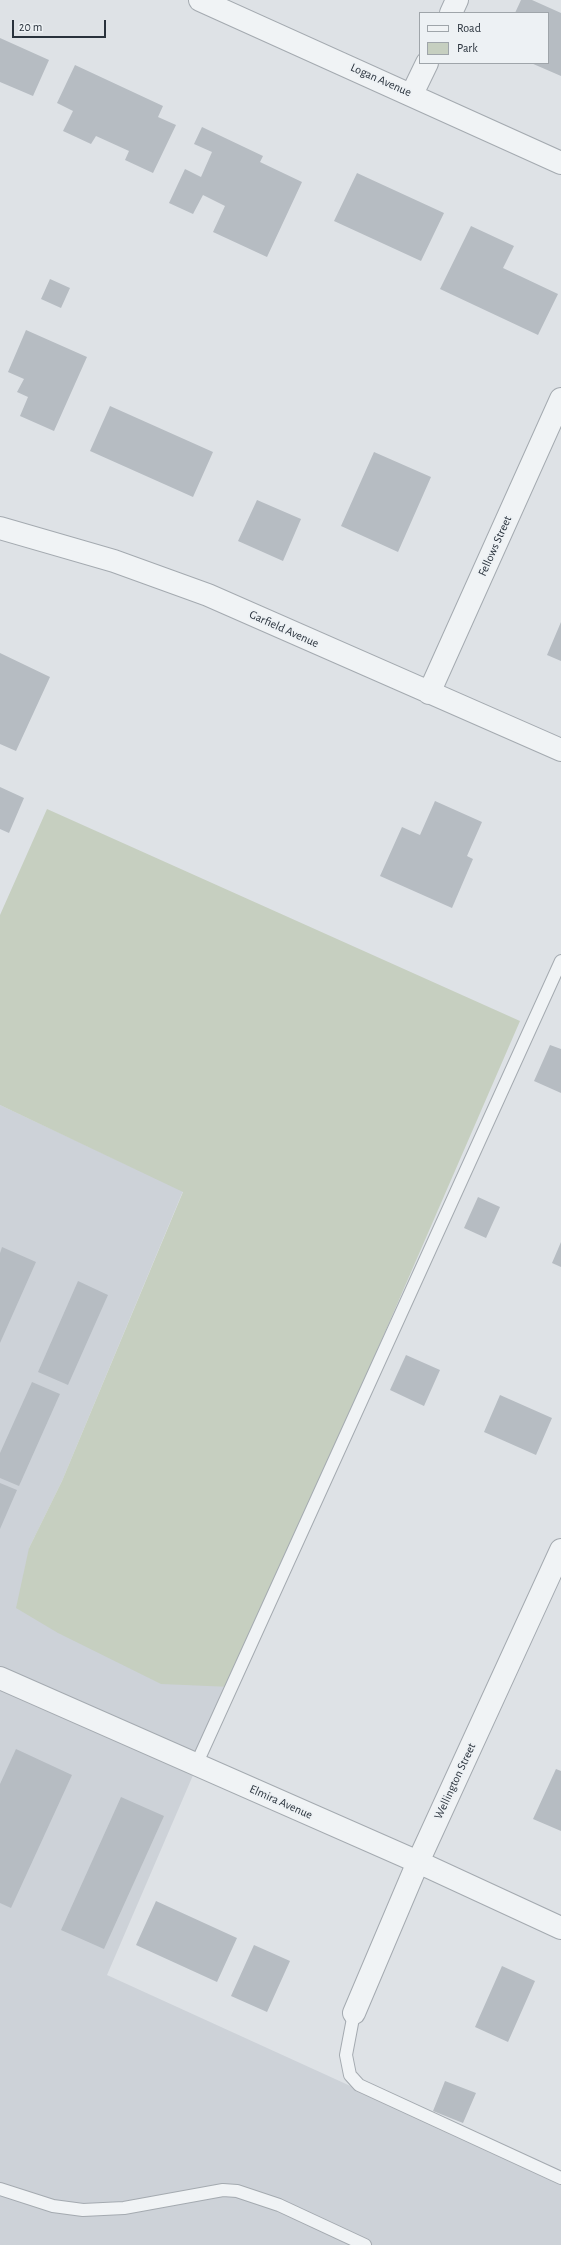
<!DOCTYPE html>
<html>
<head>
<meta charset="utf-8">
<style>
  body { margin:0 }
  #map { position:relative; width:561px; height:2245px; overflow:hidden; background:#dee2e6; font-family:"Alegreya Sans",sans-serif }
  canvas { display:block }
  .legend { position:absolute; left:419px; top:12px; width:130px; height:52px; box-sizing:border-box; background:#edf1f4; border:1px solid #9fa5aa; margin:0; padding:5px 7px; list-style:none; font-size:12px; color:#29323c }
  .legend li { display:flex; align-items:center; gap:8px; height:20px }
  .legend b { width:20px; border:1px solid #9fa5aa }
  .scale { position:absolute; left:12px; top:20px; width:94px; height:18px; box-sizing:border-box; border:2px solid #29323c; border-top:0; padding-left:5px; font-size:12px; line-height:14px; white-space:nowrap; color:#29323c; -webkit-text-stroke:3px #edf1f4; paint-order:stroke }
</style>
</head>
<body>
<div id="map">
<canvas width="561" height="2245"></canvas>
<ul class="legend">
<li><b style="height:5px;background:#f0f3f5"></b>Road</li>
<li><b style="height:11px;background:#c6cfc0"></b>Park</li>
</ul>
<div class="scale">20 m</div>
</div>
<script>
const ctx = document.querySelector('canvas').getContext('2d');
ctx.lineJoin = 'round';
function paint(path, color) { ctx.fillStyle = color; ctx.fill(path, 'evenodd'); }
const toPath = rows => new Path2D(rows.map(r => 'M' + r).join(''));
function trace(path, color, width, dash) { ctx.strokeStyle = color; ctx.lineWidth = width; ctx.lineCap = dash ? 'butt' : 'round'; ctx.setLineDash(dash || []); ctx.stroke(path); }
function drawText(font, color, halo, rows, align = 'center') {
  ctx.font = font + ' "Alegreya Sans",sans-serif'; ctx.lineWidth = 3.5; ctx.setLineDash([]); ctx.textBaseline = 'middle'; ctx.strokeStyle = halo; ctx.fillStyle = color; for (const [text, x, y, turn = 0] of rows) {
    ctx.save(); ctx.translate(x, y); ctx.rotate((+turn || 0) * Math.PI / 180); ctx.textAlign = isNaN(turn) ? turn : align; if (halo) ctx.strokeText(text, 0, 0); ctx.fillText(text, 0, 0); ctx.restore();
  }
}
paint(toPath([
  [0,1105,183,1191,62,1481,29,1548,231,1687,107,1975,561,2182,561,2245,0,2245]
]), '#cdd2d8');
paint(toPath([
  [47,809,520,1021,231,1687,161,1684,58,1633,16,1608,29,1548,62,1481,183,1192,0,1105,0,915]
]), '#c6cfc0');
paint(toPath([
  [521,0,532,0,561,13,561,76,531,63,548,63,548,13,515,13],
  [0,38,49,60,33,96,0,82],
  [75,65,163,106,158,117,176,125,153,173,125,160,129,151,96,136,91,144,63,131,73,111,57,103],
  [202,127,263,156,260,162,302,182,267,257,213,232,225,206,203,195,193,214,169,203,185,169,201,177,212,152,194,144],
  [357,173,444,213,421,261,334,221],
  [471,226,514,246,503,268,558,294,538,335,440,289],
  [50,279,70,288,61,308,41,299],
  [26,330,87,357,54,431,20,416,28,397,17,392,24,379,8,372],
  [110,406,213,452,193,497,90,451],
  [374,452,431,477,398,552,341,526],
  [257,500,301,519,283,561,238,541],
  [561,622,561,661,547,655],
  [0,653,50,677,16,751,0,744],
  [0,787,24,798,9,833,0,829],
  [435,801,482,822,467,856,473,859,452,908,380,876,402,827,420,835],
  [550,1045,561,1049,561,1093,534,1081],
  [478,1197,500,1207,486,1238,464,1228],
  [561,1242,561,1267,552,1263],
  [2,1247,36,1262,0,1343,0,1253],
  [78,1281,108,1295,68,1385,38,1372],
  [406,1355,440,1370,424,1406,390,1390],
  [32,1382,60,1394,19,1486,0,1478,0,1453],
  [500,1395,552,1418,536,1455,484,1432],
  [0,1483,17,1490,0,1529],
  [16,1749,72,1775,11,1908,0,1903,0,1784],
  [556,1769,561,1771,561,1831,533,1819],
  [121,1797,164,1816,104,1949,61,1930],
  [156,1901,237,1938,217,1982,136,1945],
  [254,1945,290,1961,267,2012,231,1996],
  [502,1966,535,1981,508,2042,475,2027],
  [445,2081,476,2093,463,2123,433,2111]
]), '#b6bcc2');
const service = toPath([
  [196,1765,561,961],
  [354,2013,346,2055,350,2075,359,2085,561,2178],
  [0,2189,53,2206,83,2210,124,2208,223,2190,237,2191,279,2205,365,2245]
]);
const minor = toPath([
  [200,0,561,163],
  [451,13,457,0],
  [412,94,427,63],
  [0,528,114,561,208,595,561,750],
  [429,693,561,399],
  [0,1678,418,1862,561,1928],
  [354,2013,418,1862,561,1550]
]);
trace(service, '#a4aab0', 14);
trace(minor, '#a4aab0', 24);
trace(service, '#f0f3f5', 12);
trace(minor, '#f0f3f5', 22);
drawText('12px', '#29323c', '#edf1f4', [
  ["Logan Avenue",381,80,24],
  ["Fellows Street",495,546,-66],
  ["Garfield Avenue",284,629,24],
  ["Wellington Street",455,1781,-65],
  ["Elmira Avenue",281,1802,24]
]);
</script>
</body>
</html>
